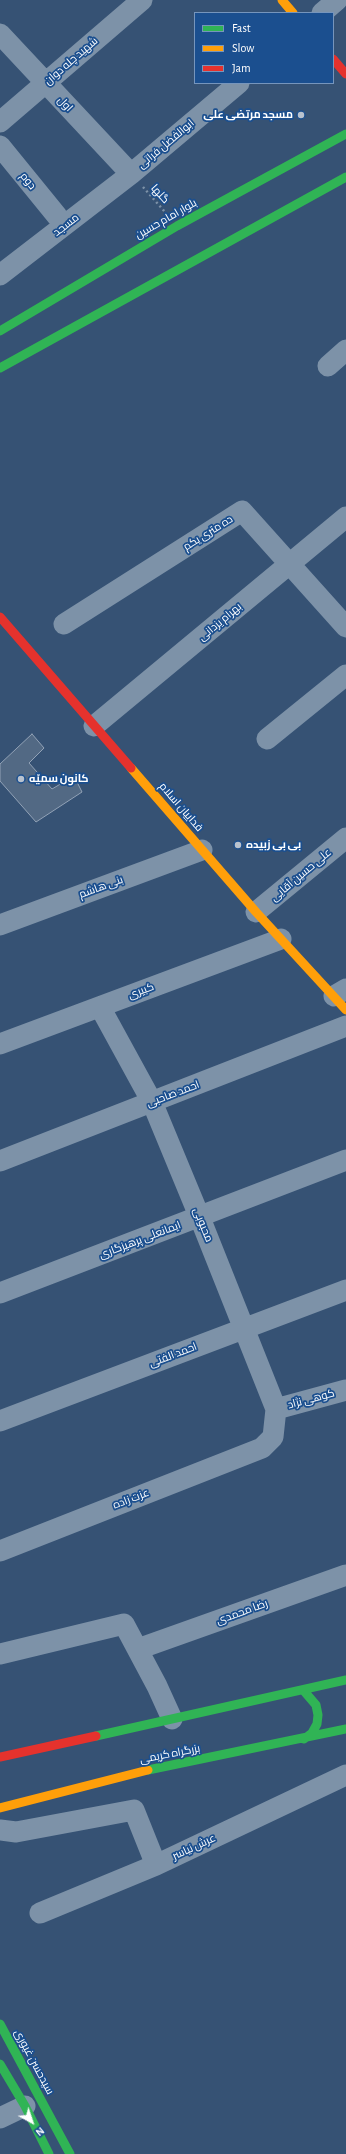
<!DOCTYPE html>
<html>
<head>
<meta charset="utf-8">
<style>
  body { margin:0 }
  #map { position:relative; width:346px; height:2154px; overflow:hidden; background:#365274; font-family:"Alegreya Sans",sans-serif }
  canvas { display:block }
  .legend { position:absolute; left:194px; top:12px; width:140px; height:72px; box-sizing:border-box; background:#1b4f8f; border:1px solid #7695bc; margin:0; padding:5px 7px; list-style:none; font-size:12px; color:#fff }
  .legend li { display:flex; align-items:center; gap:8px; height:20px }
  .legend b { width:20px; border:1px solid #7695bc }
  .north { position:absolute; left:12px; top:2102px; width:40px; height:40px; -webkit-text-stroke:3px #1b4f8f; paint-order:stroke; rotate:140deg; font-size:11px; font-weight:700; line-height:16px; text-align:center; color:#fff }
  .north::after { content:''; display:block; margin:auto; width:14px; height:18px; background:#fff; clip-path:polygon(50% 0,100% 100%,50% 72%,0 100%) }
</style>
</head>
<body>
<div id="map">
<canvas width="346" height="2154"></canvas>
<ul class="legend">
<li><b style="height:5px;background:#30b455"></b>Fast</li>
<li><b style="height:5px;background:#ff9f0a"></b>Slow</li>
<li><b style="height:5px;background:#e5322d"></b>Jam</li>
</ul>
<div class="north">N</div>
</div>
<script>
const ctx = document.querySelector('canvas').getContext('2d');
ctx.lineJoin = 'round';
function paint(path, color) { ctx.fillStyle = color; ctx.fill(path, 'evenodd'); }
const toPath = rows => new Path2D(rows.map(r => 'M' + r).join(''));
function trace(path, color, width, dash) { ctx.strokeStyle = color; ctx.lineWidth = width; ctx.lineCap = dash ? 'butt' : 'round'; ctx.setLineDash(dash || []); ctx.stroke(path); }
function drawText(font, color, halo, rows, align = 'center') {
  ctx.font = font + ' "Alegreya Sans",Cairo,sans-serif'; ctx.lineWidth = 3.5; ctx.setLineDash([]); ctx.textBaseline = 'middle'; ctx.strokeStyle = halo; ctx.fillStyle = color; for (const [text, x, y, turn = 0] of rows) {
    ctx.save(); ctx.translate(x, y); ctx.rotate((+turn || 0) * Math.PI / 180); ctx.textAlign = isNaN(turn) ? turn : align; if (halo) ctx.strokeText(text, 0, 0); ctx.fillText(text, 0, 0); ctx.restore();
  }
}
const building = toPath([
  [32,734,44,748,29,763,52,789,74,776,82,792,36,822,0,781,0,764,32,734]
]);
paint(building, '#526984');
trace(building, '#92a2b6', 1);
trace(toPath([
  [143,187,165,212]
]), '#7d92a8', 2.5, [2, 3]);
trace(toPath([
  [322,13,337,0],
  [0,34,131,174],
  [0,122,142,0],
  [0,146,57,216],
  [0,275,131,174,239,83],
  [328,366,346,350],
  [64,624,242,511,346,627],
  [94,726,346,517],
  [267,739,346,675],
  [256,912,346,838],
  [0,925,202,850],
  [334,996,346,989],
  [0,1044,281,939],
  [0,1161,346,1026],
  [0,1293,346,1160],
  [276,1409,346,1390],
  [0,1421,346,1290],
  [0,1551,262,1448,273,1437,276,1409,200,1218,152,1102,100,1007],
  [138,1649,346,1575],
  [0,1654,124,1624,157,1686,172,1719],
  [0,1830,16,1832,134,1810,156,1865],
  [40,1913,156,1865,346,1775],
  [0,2118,25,2106]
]), '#7d92a8', 21);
trace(toPath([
  [0,331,177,226,346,134],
  [0,368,346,177],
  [304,1691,316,1705,318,1715,317,1724,312,1733,304,1739],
  [96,1736,346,1680],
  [148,1770,346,1729],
  [0,2024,70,2154],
  [0,2064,25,2106,49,2154]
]), '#30b455', 9);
trace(toPath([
  [282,0,293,13],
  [131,768,256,912,346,1010],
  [0,1808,148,1770]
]), '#ff9f0a', 9);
trace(toPath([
  [333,59,346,74],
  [0,617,131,768],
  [0,1757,96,1736]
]), '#e5322d', 9);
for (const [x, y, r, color] of [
  [301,115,4,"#b9c2ce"],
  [21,779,4,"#b9c2ce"],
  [238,845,4,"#b9c2ce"]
]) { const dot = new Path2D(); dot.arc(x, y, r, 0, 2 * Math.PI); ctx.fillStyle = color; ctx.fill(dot); trace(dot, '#1b4f8f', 1.5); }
drawText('11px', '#fff', '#1b4f8f', [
  ["شهید چله دوان",71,61,-41],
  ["اول",65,104,46],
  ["ابوالفضل فراتی",166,144,-40],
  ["دوم",28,181,51],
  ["گلها",160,194,48],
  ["بلوار امام حسین",166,219,-30],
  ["مسجد",66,225,-38],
  ["ده متری یکم",208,533,-32],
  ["بهرام یزدانی",220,622,-40],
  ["فداییان اسلام",181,807,49],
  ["علی حسین آقایی",301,875,-40],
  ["بنی هاشم",101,887,-20],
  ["کبیری",141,991,-21],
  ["احمد صاحبی",173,1094,-21],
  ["محبوبی",203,1225,68],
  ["ایمانعلی پرهیزگاری",140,1240,-21],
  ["احمد الفتی",173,1355,-21],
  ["کوهی نژاد",311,1399,-15],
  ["عزت زاده",131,1499,-21],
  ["رضا محمدی",242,1612,-20],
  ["بزرگراه کریمی",170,1754,-11],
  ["عرش نیاسر",194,1847,-25],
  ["سیدحسن غیوری",34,2062,62]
]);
drawText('bold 11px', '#fff', '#1b4f8f', [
  ["مسجد مرتضی علی",293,115,"right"],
  ["کانون سمیّه",29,779],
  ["بی بی زبیده",246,845]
], 'left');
</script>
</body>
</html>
